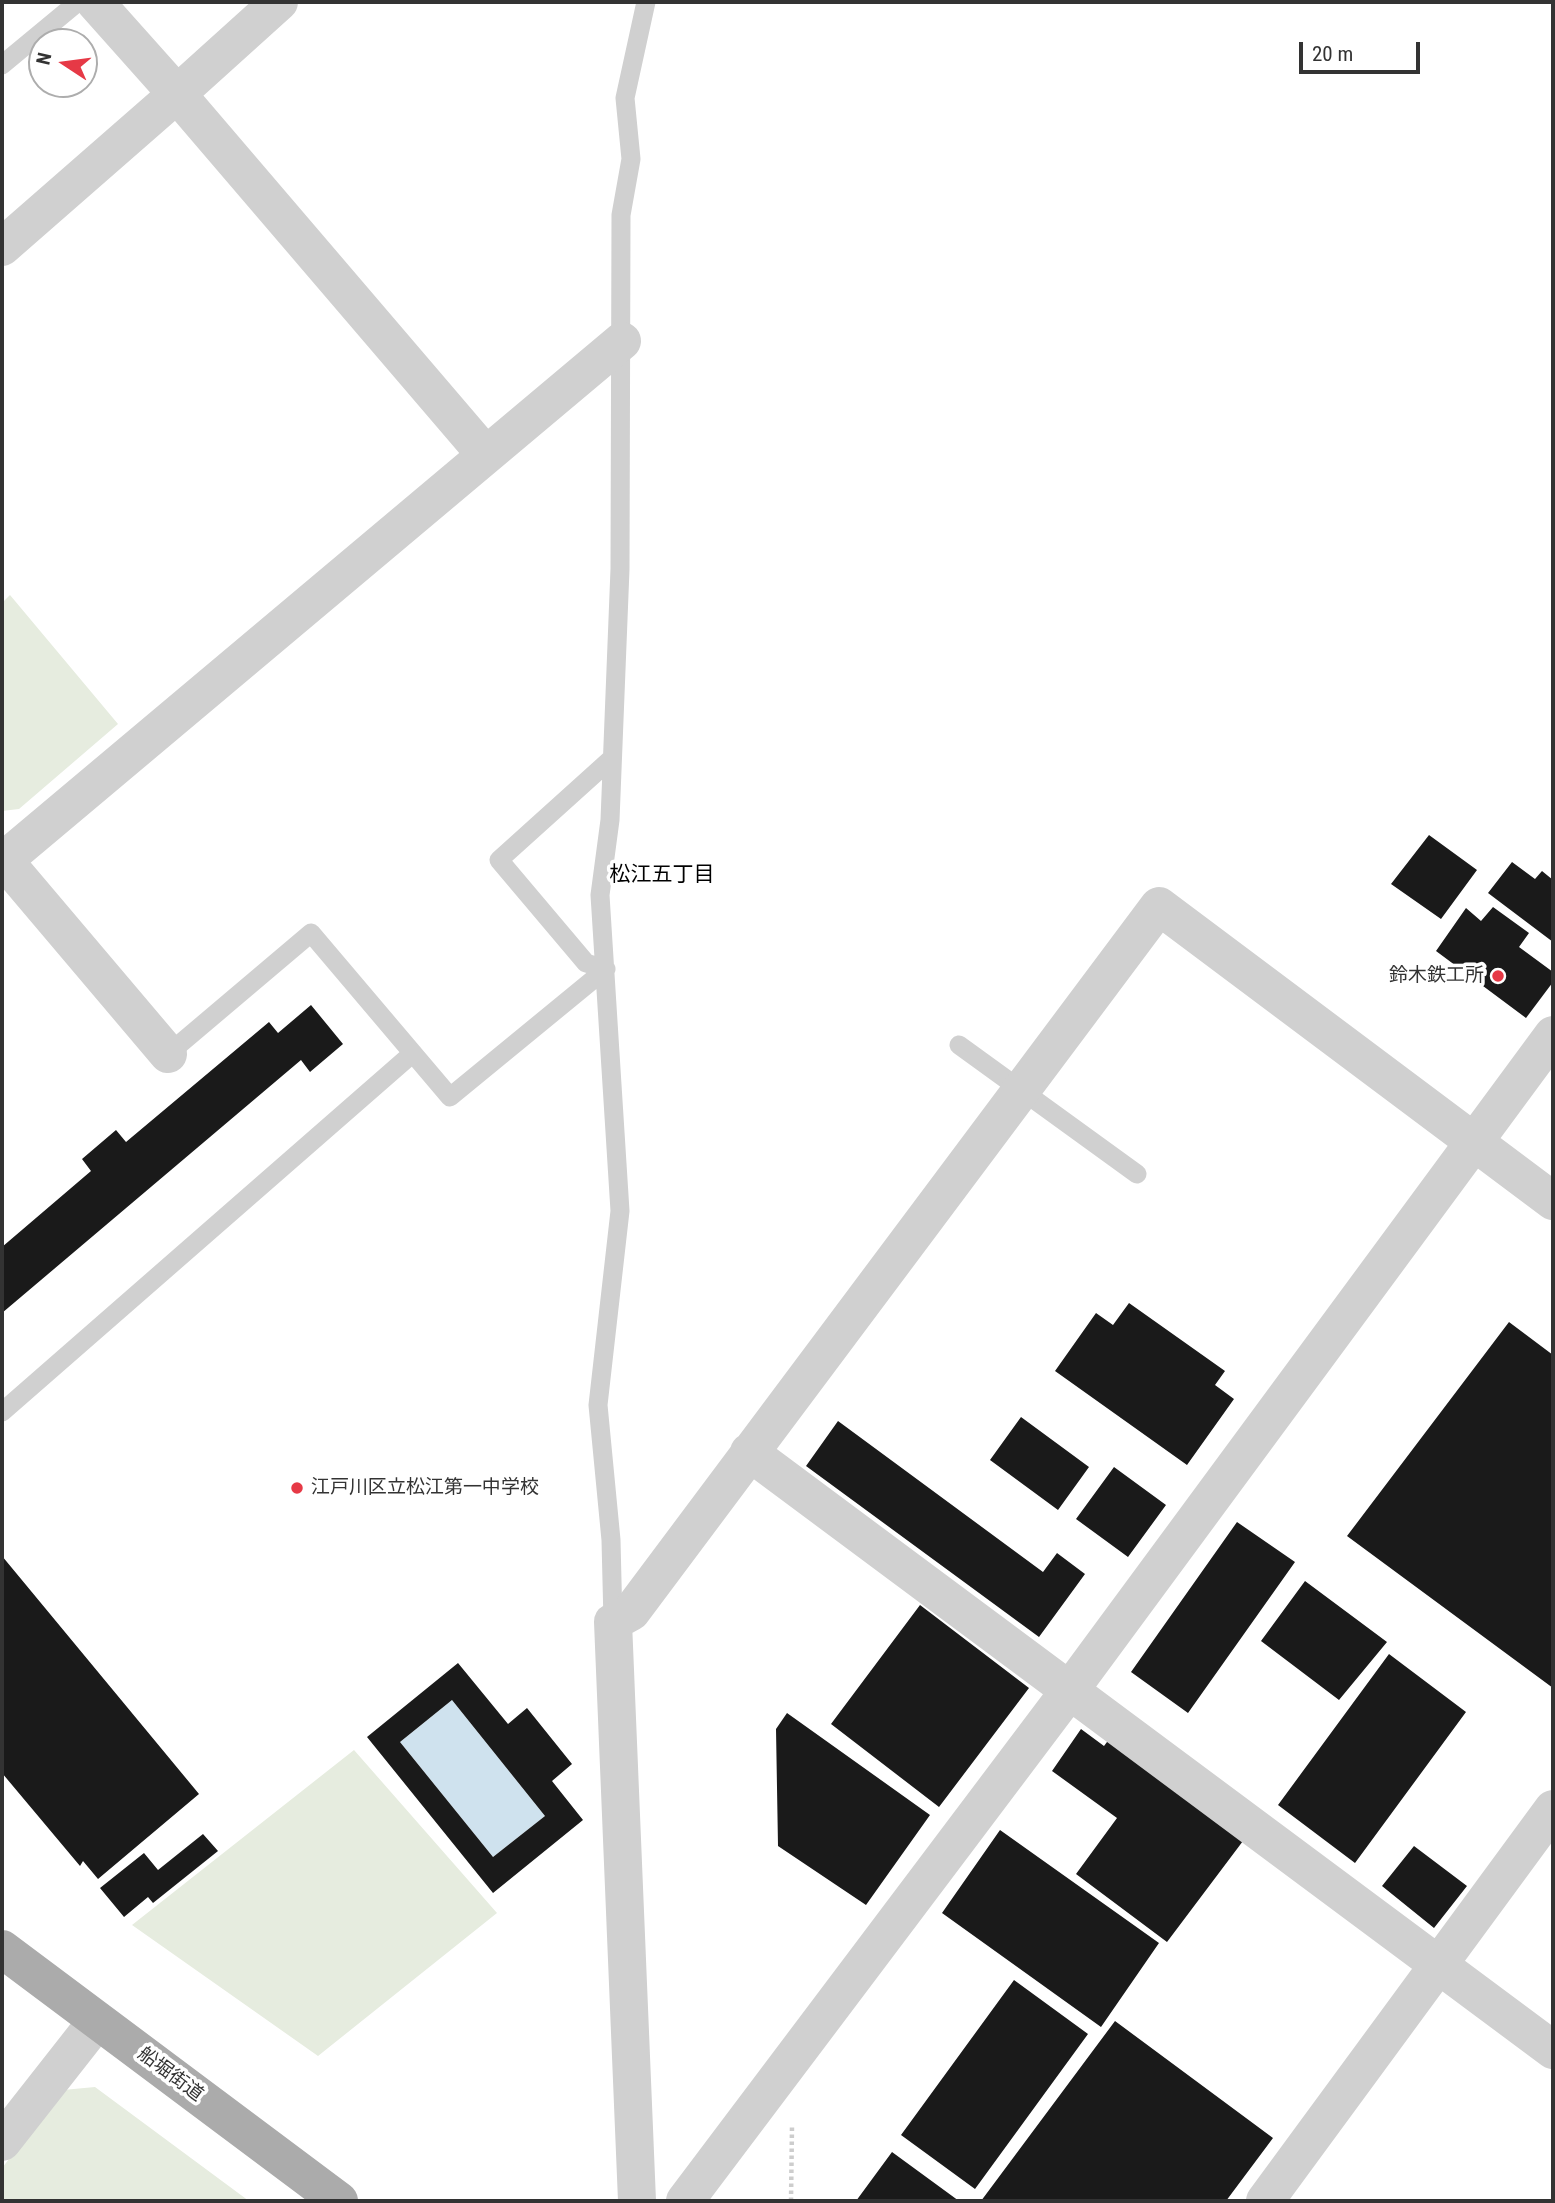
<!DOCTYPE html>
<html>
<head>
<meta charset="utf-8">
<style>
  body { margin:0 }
  #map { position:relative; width:1555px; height:2203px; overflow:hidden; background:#fff; font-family:"Roboto Condensed",sans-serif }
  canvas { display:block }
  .frame { position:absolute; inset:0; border:4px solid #333; pointer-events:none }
  .north { position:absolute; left:28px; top:28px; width:70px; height:70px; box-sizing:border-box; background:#fff; border:2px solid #adadad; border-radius:50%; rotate:283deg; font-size:19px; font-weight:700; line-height:28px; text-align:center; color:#333 }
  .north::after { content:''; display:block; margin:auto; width:24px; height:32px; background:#e63946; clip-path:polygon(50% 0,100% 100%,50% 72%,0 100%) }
  .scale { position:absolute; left:1299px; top:42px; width:121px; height:32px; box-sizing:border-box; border:4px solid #333; border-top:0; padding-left:9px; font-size:21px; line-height:24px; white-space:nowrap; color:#333; -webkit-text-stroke:5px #fff; paint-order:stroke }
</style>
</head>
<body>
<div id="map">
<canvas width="1555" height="2203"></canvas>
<div class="frame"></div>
<div class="north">N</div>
<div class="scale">20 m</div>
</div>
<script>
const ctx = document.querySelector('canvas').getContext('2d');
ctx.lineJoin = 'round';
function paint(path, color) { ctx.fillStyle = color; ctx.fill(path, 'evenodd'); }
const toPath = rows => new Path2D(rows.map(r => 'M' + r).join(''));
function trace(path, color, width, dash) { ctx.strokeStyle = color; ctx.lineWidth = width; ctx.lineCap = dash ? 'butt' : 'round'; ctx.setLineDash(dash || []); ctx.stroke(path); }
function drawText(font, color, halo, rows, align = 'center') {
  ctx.font = font + ' "Roboto Condensed","Noto Sans JP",sans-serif'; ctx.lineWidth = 7; ctx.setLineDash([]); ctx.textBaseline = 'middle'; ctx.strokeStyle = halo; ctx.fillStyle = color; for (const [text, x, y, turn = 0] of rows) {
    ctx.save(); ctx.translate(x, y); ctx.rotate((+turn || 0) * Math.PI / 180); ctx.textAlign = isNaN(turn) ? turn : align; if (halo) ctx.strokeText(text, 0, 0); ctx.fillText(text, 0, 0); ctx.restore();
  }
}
paint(toPath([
  [10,595,118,724,19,809,2,811,2,603],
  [354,1750,497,1913,318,2056,132,1925],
  [95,2087,249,2201,2,2201,2,2168,63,2090]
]), '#e6ecdf');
paint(toPath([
  [452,1700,545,1816,493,1857,400,1742]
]), '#cfe2ee');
paint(toPath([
  [1429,835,1477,870,1441,919,1391,884],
  [1512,862,1535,879,1542,871,1553,880,1553,942,1488,893],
  [1493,907,1529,933,1519,947,1553,972,1553,982,1526,1018,1436,951,1466,908,1481,921],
  [311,1005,343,1044,310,1072,301,1060,2,1313,2,1247,91,1171,82,1159,116,1130,126,1142,269,1022,278,1033],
  [1129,1303,1225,1371,1215,1385,1234,1399,1187,1465,1055,1371,1096,1313,1113,1325],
  [1509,1322,1553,1355,1553,1688,1347,1536],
  [1021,1417,1089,1467,1058,1510,990,1460],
  [838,1421,1043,1572,1057,1553,1085,1574,1039,1637,806,1466],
  [1114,1467,1166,1505,1128,1557,1076,1519],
  [1237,1522,1295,1562,1188,1713,1131,1672],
  [2,1556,199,1794,98,1879,83,1861,80,1866,2,1773],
  [1305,1581,1387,1642,1339,1700,1261,1641],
  [920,1605,1029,1688,939,1807,831,1724],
  [1389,1654,1466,1712,1355,1863,1278,1805],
  [458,1663,508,1724,527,1708,572,1764,552,1781,583,1820,493,1893,367,1737],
  [452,1700,545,1816,493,1857,400,1742],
  [787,1713,930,1815,866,1905,778,1846,776,1729],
  [1081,1729,1104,1746,1110,1738,1246,1837,1167,1942,1076,1874,1117,1818,1052,1771],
  [1000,1830,1159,1943,1101,2027,942,1913],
  [203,1834,218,1851,153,1903,148,1897,124,1917,100,1888,144,1853,158,1870],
  [1414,1846,1467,1886,1434,1928,1382,1886],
  [1014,1980,1088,2034,975,2189,901,2135],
  [1115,2021,1273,2138,1226,2201,981,2201],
  [892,2152,959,2201,856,2201]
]), '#1a1a1a');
trace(toPath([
  [791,2201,792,2126]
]), '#cdcdcd', 4.5, [3.5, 3.5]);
trace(toPath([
  [2,65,78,2],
  [606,969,586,963,499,860,611,759],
  [959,1045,1137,1174],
  [168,1054,311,933,450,1097,606,969],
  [2,1412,413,1053],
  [613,1622,611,1540,598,1405,620,1211,600,895,610,820,620,569,621,215,631,159,625,98,646,2]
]), '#d0d0d0', 19);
trace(toPath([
  [95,2,177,94,485,454],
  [2,247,177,94,279,2],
  [2,858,168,1054],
  [2,862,622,341],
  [749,1452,1553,2050],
  [637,2201,613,1622,631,1612,1159,906,1553,1201],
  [685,2201,1070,1690,1553,1035],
  [1265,2201,1553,1809]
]), '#d0d0d0', 38);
trace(toPath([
  [2,2142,97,2021]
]), '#d0d0d0', 38);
trace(toPath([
  [2,1949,339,2201]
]), '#ababab', 38);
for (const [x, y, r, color] of [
  [1498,976,7,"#e63946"],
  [297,1488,7,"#e63946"]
]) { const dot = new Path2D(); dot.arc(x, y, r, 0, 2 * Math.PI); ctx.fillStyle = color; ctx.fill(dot); trace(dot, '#fff', 2.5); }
drawText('19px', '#333', '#fff', [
  ["鈴木鉄工所",1484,976],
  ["江戸川区立松江第一中学校",311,1488,"left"]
], 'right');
drawText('19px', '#333', '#fff', [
  ["船堀街道",170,2075,37]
]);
drawText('21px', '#000', '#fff', [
  ["松江五丁目",662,876]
]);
</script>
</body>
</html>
